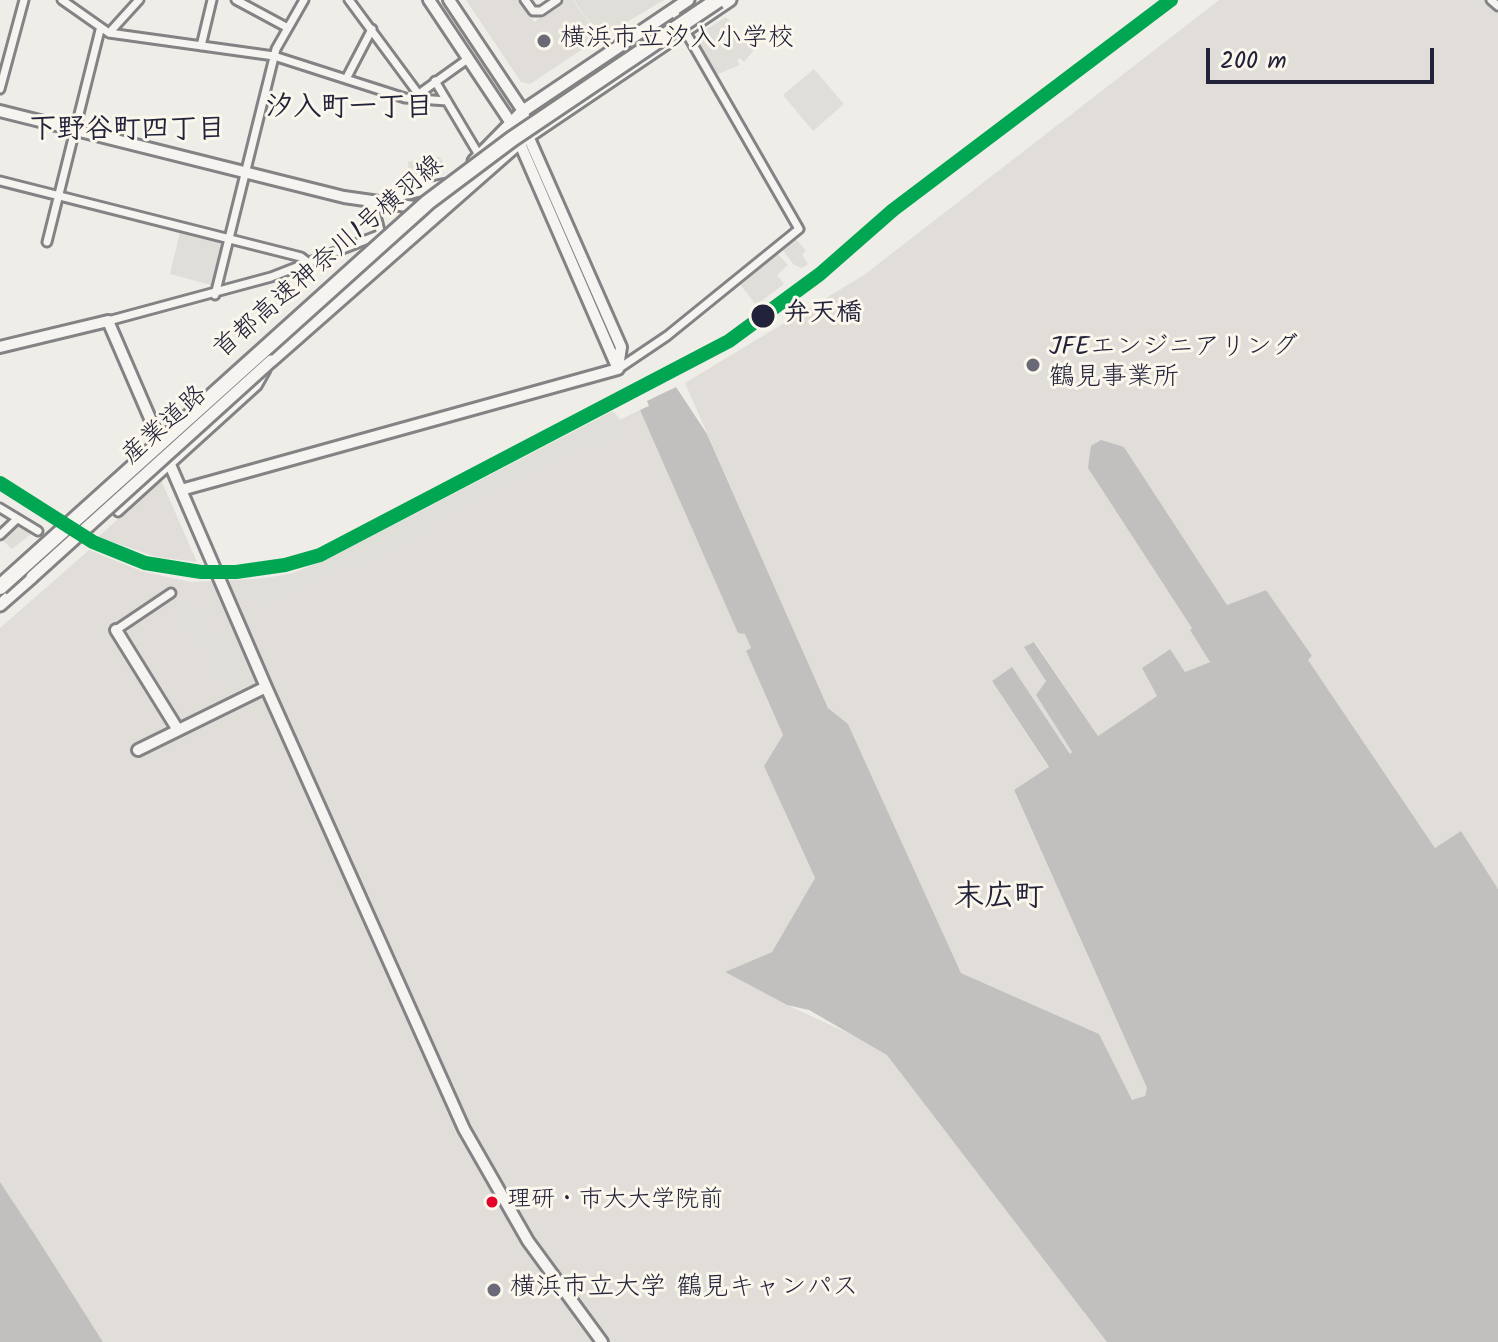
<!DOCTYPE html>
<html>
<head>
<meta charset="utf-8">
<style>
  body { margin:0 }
  #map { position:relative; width:1498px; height:1342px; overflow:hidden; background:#efede8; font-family:Kalam,sans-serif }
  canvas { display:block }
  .scale { position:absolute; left:1206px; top:48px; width:228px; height:36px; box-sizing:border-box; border:4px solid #22223b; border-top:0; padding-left:10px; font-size:24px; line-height:28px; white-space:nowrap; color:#22223b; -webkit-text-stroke:6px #fbf7ec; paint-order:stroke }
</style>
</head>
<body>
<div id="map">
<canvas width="1498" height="1342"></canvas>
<div class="scale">200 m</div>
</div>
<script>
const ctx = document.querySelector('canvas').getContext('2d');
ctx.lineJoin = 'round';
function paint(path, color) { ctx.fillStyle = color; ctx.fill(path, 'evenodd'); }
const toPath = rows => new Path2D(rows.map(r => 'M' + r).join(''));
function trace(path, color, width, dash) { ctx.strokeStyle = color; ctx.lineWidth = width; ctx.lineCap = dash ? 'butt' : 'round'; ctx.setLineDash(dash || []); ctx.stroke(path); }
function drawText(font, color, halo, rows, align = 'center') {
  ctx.font = font + ' Kalam,"Klee One",sans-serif'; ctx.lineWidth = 6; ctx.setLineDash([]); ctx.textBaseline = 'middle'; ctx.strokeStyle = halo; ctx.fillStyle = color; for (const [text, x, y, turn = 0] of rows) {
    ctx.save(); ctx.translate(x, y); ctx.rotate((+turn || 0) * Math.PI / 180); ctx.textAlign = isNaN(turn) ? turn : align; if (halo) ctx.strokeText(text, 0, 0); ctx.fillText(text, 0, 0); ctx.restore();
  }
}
paint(toPath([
  [466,0,519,0,534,22,566,0,573,0,587,20,604,35,530,84,521,82],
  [1219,0,1498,0,1498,889,1461,832,1435,848,1307,659,1312,657,1266,590,1227,605,1124,447,1192,628,1190,630,1211,661,1185,672,1169,649,1142,668,1157,696,1098,736,1035,642,1025,647,1046,681,1037,696,1072,752,1070,754,1012,668,992,681,1049,768,1014,791,1147,1088,1145,1096,1135,1101,1128,1097,1099,1034,961,973,848,724,828,708,685,383,864,275],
  [640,410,752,649,746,652,783,735,764,766,815,878,772,952,725,972,787,1005,887,1051,1110,1342,103,1342,0,1182,0,628,89,550,141,571,191,582,270,578,293,573,365,546],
  [161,480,197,562,157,557,98,537]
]), '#e1ded9');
paint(toPath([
  [574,0,664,0,605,35,587,19],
  [726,17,754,50,744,62,740,58,737,60,740,65,716,75,695,42,697,35],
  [814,69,844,104,813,131,783,95],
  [433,157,440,157,443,163,409,186,408,162],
  [180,232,225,243,215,286,170,274],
  [795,238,806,251,802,255,808,264,802,268,794,265,782,249],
  [777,253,788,265,777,275,784,284,756,305,740,284],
  [613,411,621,420,618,432,600,447,593,436,546,460,547,464,526,469,419,530,420,534,264,604,263,600,257,601,296,579,298,574,266,585,244,601,236,582,291,574,334,556],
  [17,521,35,531,12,549,0,538],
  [173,598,210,645,204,649,171,601],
  [214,604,219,613,216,614,212,609,198,618,214,637,225,639,229,632,250,670,246,679,190,613],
  [216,652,244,687,222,700,228,692,214,667,208,671,208,657]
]), '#e0ded9');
paint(toPath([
  [676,387,707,434,828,708,848,724,961,973,1099,1034,1132,1100,1145,1096,1147,1088,1014,790,1049,767,992,681,1012,667,1070,754,1072,752,1036,695,1046,681,1024,647,1034,642,1098,736,1157,696,1142,668,1170,649,1185,672,1210,662,1190,630,1192,628,1088,468,1091,446,1101,440,1124,447,1227,605,1266,590,1312,656,1308,660,1435,848,1461,831,1498,889,1498,1342,1107,1342,887,1055,809,1010,787,1005,725,972,772,952,815,878,764,766,783,735,746,651,751,648,745,634,738,633,640,410,649,406,647,401],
  [0,1182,35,1235,103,1342,0,1342]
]), '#c2bfbf');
const street = toPath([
  [62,0,109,33,274,56,405,98,447,101],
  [236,0,288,28],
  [349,0,417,92],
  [525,0,533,11,541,11,557,0],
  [1491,0,1498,6],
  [109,33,139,0],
  [201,46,212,0],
  [346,79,372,29],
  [435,81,479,155],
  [0,89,24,0],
  [416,96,469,58],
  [0,181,301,257,310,264],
  [372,200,387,258],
  [47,242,100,30],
  [215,295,276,49,304,0],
  [108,321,271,277,381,234],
  [618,369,667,336,799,229,673,10],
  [0,508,38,531],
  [118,512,257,386,266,370],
  [0,535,17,519],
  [116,630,171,593]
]);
const secondary = toPath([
  [429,0,511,123,618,369],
  [449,0,523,111,528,136,621,347,618,367],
  [0,111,344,197,428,209,446,206],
  [390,197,444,185],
  [0,347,108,321,266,687,464,1129,528,1241,602,1342],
  [181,490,618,369],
  [116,630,178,730],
  [138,750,266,687]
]);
const primary = toPath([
  [474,161,523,111,688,0],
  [271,361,520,142,730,0],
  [0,605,32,577]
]);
trace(street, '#838284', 13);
trace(secondary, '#838284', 16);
trace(primary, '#838284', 17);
trace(street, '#f5f4f0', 7);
trace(secondary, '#f5f4f0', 10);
trace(primary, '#f5f4f0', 11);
const primaryBridge = toPath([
  [32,577,271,361]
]);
const highwayBridge = toPath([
  [0,587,428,202,512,139,718,0]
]);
trace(primaryBridge, '#838284', 17, []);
trace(highwayBridge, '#838284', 20, []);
trace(primaryBridge, '#f5f4f0', 11);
trace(highwayBridge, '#f5f4f0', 14);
trace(toPath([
  [0,483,93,542,145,563,201,572,236,572,285,565,320,555,729,341,820,274,893,210,1171,0]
]), '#00a651', 14);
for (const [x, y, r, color] of [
  [544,41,8,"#6a6978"],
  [763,316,13,"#22223b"],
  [1033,365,8,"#6a6978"],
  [492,1202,7,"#e4002b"],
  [494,1290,8,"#6a6978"]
]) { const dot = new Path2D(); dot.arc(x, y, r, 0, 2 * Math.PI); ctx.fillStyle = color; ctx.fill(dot); trace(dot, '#fbf7ec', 3); }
drawText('24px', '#22223b', '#fbf7ec', [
  ["理研・市大大学院前",507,1202]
], 'left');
drawText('26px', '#22223b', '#fbf7ec', [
  ["横浜市立汐入小学校",560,41],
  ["JFEエンジニアリング",1049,350],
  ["鶴見事業所",1049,380],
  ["横浜市立大学 鶴見キャンパス",510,1290]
], 'left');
drawText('26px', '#22223b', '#fbf7ec', [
  ["首都高速神奈川1号横羽線",330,259,-41],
  ["産業道路",166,427,-42]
]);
drawText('bold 26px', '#22223b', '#fbf7ec', [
  ["弁天橋",784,316]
], 'left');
drawText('bold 28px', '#22223b', '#fbf7ec', [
  ["汐入町一丁目",349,110],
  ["下野谷町四丁目",127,132]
]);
drawText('bold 30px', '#22223b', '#fbf7ec', [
  ["末広町",999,900]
]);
</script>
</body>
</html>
